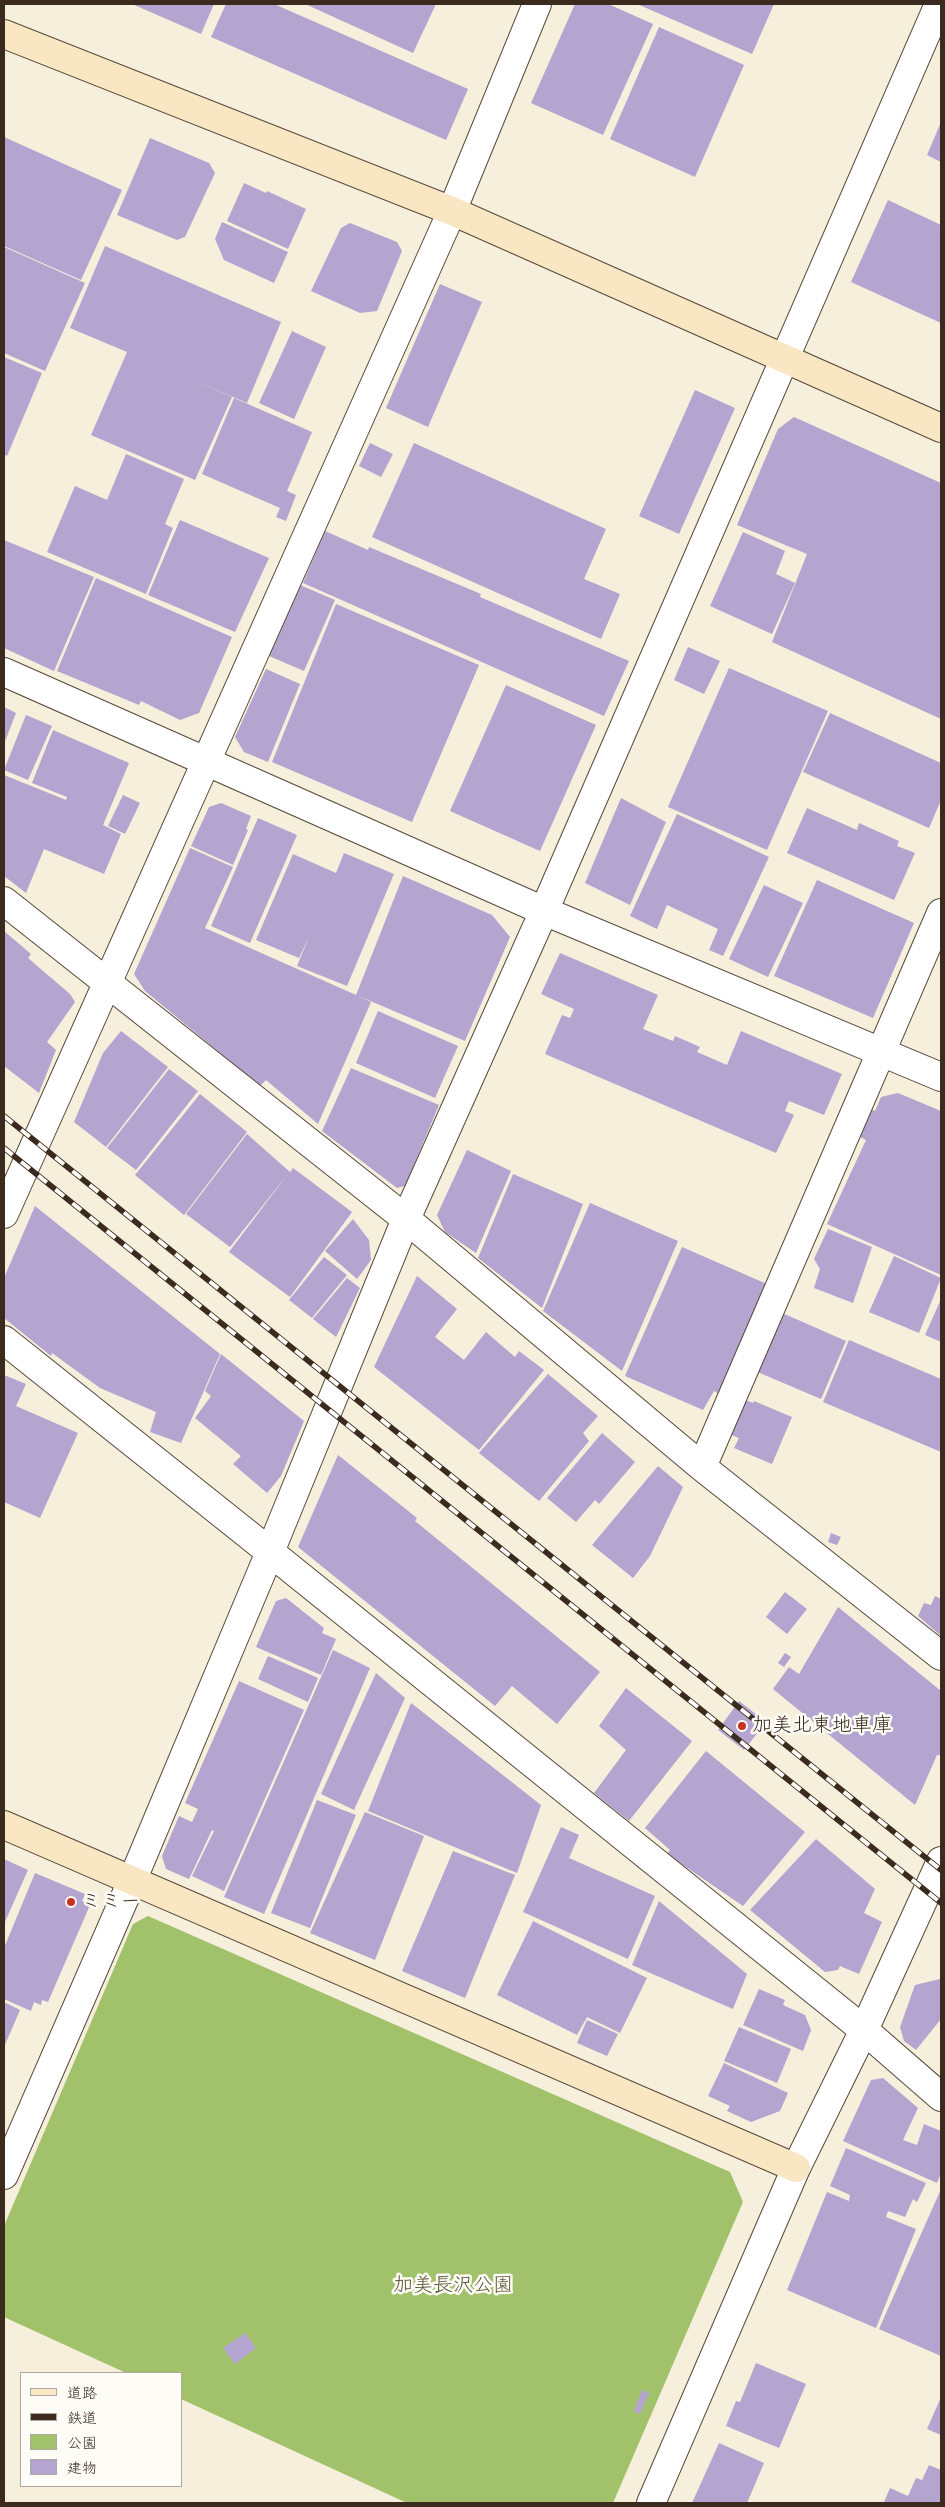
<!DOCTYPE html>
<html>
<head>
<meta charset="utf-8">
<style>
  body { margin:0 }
  #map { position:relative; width:945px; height:2507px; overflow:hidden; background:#f5efdc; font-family:Caveat,"Klee One",sans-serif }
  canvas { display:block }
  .frame { position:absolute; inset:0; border:5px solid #3b2a1e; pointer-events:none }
  .legend { position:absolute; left:20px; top:2372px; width:162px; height:115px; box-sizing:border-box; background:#fdfcf7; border:1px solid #afa8a0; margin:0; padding:6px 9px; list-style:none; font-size:15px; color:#3b2a1e }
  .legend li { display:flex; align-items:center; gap:10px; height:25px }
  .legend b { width:25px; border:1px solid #afa8a0 }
</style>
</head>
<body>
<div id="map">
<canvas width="945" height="2507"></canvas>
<div class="frame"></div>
<ul class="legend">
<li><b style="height:6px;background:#f9e7c3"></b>道路</li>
<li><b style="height:6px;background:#3b2a1e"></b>鉄道</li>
<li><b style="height:14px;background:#a1c16a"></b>公園</li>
<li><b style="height:14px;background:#b3a4d0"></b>建物</li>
</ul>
</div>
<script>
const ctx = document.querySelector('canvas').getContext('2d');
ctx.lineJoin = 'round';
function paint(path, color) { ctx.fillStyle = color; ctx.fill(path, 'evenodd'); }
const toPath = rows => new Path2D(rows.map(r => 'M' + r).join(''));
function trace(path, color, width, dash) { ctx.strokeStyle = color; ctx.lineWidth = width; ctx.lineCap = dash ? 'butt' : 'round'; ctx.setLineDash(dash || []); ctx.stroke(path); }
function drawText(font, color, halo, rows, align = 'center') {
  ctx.font = font + ' Caveat,"Klee One",sans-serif'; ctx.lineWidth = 5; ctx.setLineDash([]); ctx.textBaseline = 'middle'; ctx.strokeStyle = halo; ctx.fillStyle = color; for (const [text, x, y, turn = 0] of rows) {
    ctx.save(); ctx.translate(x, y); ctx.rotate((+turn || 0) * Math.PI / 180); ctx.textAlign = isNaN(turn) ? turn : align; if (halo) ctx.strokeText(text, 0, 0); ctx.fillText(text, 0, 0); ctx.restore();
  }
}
paint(toPath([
  [148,1916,730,2172,743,2202,613,2503,407,2503,181,2399,181,2373,126,2373,4,2317,4,2226,133,1924]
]), '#a1c16a');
paint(toPath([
  [132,4,214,4,201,34],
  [226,4,274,4,468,89,446,140,211,37],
  [305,4,436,4,413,53],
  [575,4,608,4,653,24,603,135,531,103],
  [637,4,774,4,752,54],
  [659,27,744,65,695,177,610,139],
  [941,122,941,162,927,155],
  [4,137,122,190,81,280,4,246],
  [150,138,209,163,215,173,185,237,177,240,117,215],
  [244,183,266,193,267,191,306,209,288,249,227,221],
  [888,200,941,225,941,323,851,282],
  [222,222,288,252,274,283,224,260,215,239],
  [350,223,397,242,402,251,377,311,360,313,311,291,341,228],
  [105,246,281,322,247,403,181,375,232,397,195,480,91,435,127,352,70,328],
  [4,247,85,283,45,371,4,353],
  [440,284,482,302,428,427,386,408],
  [292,331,326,347,294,419,259,403],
  [4,357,42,373,7,456,4,454],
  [695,390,735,408,679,534,639,516],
  [234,398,312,432,287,491,296,495,286,521,276,517,280,508,202,474],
  [794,417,941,483,941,719,772,642,807,554,737,525,778,429],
  [370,443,393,454,381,477,359,466],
  [414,443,606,529,584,579,620,594,601,639,372,537],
  [126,454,184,479,165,524,173,528,146,594,47,552,75,486,107,500],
  [180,520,269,558,235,632,148,595],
  [325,531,368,550,369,547,481,594,480,597,629,661,604,716,303,583],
  [743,532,785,551,776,574,795,583,772,634,710,606],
  [4,540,94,577,54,671,4,648],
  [96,578,232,637,199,713,180,720,141,701,139,705,57,671],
  [300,585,335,600,304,671,269,656],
  [336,604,479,665,412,822,272,762],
  [688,647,720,661,704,694,674,680],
  [729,668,828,711,767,850,668,807],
  [266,669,300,684,268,762,244,752,235,737],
  [506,685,596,725,540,851,450,811],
  [4,707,16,713,4,744],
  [830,713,941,763,941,800,929,828,803,772],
  [26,715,52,726,28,780,4,770],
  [53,730,129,763,103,825,121,834,104,874,44,849,26,893,4,876,4,775,66,800,67,797,32,783],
  [123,795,140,803,125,834,108,826],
  [621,798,666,822,630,905,585,883],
  [221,803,251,816,246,829,248,830,233,865,191,846,209,807],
  [807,808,857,830,859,823,899,841,897,846,915,853,894,900,787,853],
  [677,814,769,857,723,956,709,950,718,929,667,905,657,929,630,916],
  [258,818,297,835,250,943,211,926],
  [190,848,233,867,205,928,356,995,403,876,492,915,510,937,465,1041,356,995,371,1002,318,1124,266,1080,260,1086,145,991,134,974],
  [344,853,394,874,347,986,297,966,309,937,299,958,256,940,293,854,336,873],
  [817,880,914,923,873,1018,774,976],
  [764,885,803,903,768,977,729,959],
  [4,931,31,954,28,958,70,994,75,1002,47,1042,56,1050,39,1093,4,1066],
  [560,953,658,995,643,1029,673,1041,675,1036,700,1047,697,1052,727,1065,741,1031,842,1074,824,1115,789,1101,785,1111,794,1115,776,1153,545,1054,562,1015,570,1018,574,1009,541,994],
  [378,1011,458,1046,435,1098,356,1063],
  [121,1031,168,1067,106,1147,74,1122,103,1053],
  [351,1068,439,1105,405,1186,397,1188,322,1131],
  [169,1069,198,1091,136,1170,107,1148],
  [898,1093,941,1111,941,1275,827,1224,866,1140,858,1136,871,1109,875,1111,881,1097],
  [200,1094,247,1132,184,1215,135,1175],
  [247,1134,290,1172,293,1168,352,1212,290,1297,229,1252,287,1175,230,1247,186,1214],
  [467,1150,511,1171,476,1253,445,1232,437,1215],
  [513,1174,583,1204,542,1308,478,1258],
  [590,1203,678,1241,622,1371,543,1311],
  [35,1206,220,1354,181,1443,150,1432,156,1412,100,1388,52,1353,51,1356,4,1318,4,1278],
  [353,1219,369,1240,371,1260,357,1279,325,1251],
  [828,1229,872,1247,853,1303,814,1288,820,1269,814,1259],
  [682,1247,776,1288,727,1399,714,1391,703,1410,625,1376],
  [894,1256,941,1278,919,1333,869,1312],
  [324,1257,347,1275,312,1318,289,1300],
  [417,1276,457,1309,435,1337,464,1360,486,1332,515,1357,519,1351,544,1370,479,1450,374,1367],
  [347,1278,360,1288,336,1337,313,1319],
  [941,1299,941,1342,925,1335],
  [780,1312,846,1341,821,1399,755,1371],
  [849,1340,941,1379,941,1452,823,1402],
  [221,1354,304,1421,281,1476,267,1493,233,1464,241,1456,195,1418,211,1396,205,1391],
  [548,1374,598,1416,583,1433,589,1441,539,1501,479,1453],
  [4,1375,26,1384,16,1406,78,1433,40,1518,4,1502],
  [743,1399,753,1403,754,1401,792,1417,772,1464,734,1448,739,1438,729,1434],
  [602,1433,635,1462,599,1504,595,1500,576,1522,547,1498],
  [338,1455,417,1518,415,1521,600,1672,557,1724,512,1686,495,1706,298,1547],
  [658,1466,683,1487,650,1556,633,1578,592,1545],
  [831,1533,841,1537,837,1545,828,1542],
  [785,1592,807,1609,787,1634,766,1617],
  [935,1596,941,1599,941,1636,918,1616,924,1603,931,1605],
  [286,1598,324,1628,322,1633,336,1639,321,1675,256,1647,276,1601],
  [838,1607,941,1691,941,1755,937,1755,915,1805,773,1689,789,1667,799,1674],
  [333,1650,370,1668,264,1914,224,1897],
  [785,1653,791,1657,784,1667,778,1663],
  [268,1656,318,1678,308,1702,258,1679],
  [376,1673,405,1698,354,1810,321,1794],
  [239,1681,304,1710,224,1891,192,1876,214,1831,212,1830,189,1879,166,1869,162,1856,179,1816,192,1822,198,1809,185,1803],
  [626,1688,692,1741,629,1821,594,1793,626,1750,599,1726],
  [739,1701,766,1722,744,1750,718,1730],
  [411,1703,541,1805,517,1873,368,1811],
  [706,1751,805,1832,743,1906,667,1854,670,1850,645,1828],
  [317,1800,356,1815,310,1928,271,1913],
  [365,1812,424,1836,375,1960,310,1933],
  [561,1827,579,1835,569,1858,655,1896,628,1959,523,1912],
  [816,1839,875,1889,864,1913,882,1922,859,1974,840,1966,838,1970,825,1972,750,1910],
  [453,1851,515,1875,465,1998,402,1971],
  [4,1859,28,1870,4,1924],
  [35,1873,85,1894,82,1901,90,1905,48,2002,42,2000,41,2005,34,2002,31,2011,4,1999,4,1948],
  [659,1901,747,1974,733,2009,632,1965],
  [533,1921,647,1978,620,2033,587,2017,577,2035,497,1995],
  [940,1979,941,2019,916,2050,904,2041,900,2027,915,1985],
  [759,1989,785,2000,783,2005,805,2015,811,2030,803,2051,743,2025],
  [4,2002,20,2010,4,2047],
  [587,2020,618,2034,607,2056,577,2043],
  [739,2027,791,2049,777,2083,724,2061],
  [724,2063,788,2093,780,2111,751,2122,727,2111,730,2106,708,2096],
  [883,2078,918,2108,903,2140,917,2145,924,2124,941,2131,941,2173,937,2183,843,2141,871,2080],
  [846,2148,926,2183,917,2202,913,2199,905,2217,888,2211,886,2217,916,2229,876,2328,787,2290,827,2192,849,2201,850,2195,830,2186],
  [941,2189,941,2356,879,2329],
  [245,2333,256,2348,235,2364,223,2348],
  [756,2363,806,2384,779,2448,726,2426,736,2401,740,2402],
  [642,2390,649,2393,640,2414,634,2411],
  [941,2397,941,2435,927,2429],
  [719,2443,764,2463,747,2503,692,2503],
  [929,2465,941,2470,941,2503,884,2502,890,2488,908,2496,916,2478,922,2480]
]), '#b3a4d0');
const street = toPath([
  [4,672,544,911,941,1077],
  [4,901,406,1219,702,1467,941,1656],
  [4,1214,452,211,537,4],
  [4,1340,270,1552,864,2030,941,2097],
  [702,1467,941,913],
  [4,2175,132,1881,270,1552,406,1219,544,911,939,4],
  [651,2503,796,2168,864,2030,941,1861]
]);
const secondary = toPath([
  [4,34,452,211,941,428],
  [4,1825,796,2168]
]);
trace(street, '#57483a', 30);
trace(secondary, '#57483a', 30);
trace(street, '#fff', 28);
trace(secondary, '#f9e7c3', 28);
const rail = toPath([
  [4,1116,941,1870],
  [4,1148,941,1903]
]);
trace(rail, '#3b2a1e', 5.5);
trace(rail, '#fdfcf7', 4, [11]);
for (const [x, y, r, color] of [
  [742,1726,5,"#c8321e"],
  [71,1902,5,"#c8321e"]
]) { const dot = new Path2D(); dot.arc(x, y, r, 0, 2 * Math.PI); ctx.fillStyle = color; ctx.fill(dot); trace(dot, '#fdfcf7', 2); }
drawText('20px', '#3b2a1e', '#fdfcf7', [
  ["加美北東地車庫",752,1726],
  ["ミミー",81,1902]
], 'left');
drawText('20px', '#5a5735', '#fdfcf7', [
  ["加美長沢公園",453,2286]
]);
</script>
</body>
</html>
